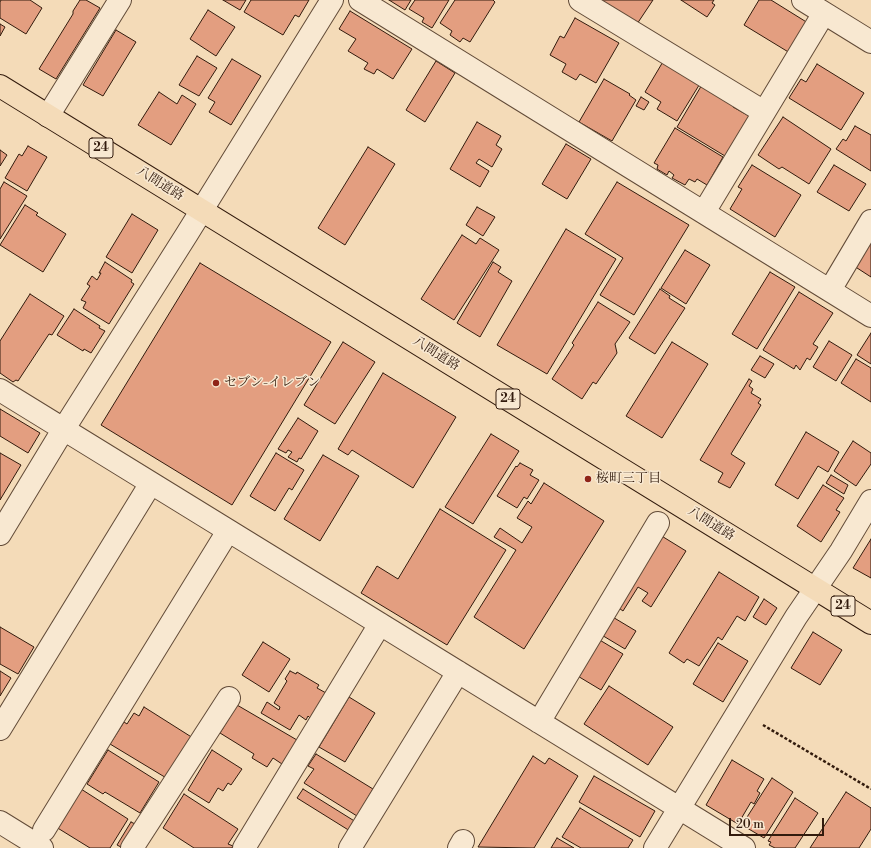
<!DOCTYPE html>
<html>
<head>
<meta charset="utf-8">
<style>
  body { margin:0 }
  #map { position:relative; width:871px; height:848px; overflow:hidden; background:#f4dbb8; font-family:"Libre Bodoni",serif }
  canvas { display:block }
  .scale { position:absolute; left:729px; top:818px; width:95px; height:18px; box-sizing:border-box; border:2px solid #321b0d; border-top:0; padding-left:5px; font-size:12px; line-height:14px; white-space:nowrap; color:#321b0d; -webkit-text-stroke:3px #f8e8d1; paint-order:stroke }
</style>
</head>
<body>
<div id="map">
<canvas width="871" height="848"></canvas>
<div class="scale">20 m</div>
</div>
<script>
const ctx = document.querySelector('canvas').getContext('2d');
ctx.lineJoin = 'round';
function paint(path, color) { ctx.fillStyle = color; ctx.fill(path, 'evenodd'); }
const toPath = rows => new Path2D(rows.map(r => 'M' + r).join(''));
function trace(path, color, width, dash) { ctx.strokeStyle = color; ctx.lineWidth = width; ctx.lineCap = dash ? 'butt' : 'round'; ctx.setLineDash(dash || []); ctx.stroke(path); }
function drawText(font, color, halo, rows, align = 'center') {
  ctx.font = font + ' "Libre Bodoni","Noto Serif JP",serif'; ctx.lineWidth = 3; ctx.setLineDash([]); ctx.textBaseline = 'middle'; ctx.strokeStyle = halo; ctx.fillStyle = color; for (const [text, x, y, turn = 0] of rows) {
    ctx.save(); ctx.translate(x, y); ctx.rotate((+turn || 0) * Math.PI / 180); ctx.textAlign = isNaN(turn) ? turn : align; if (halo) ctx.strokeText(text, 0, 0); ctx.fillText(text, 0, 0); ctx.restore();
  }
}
const building = toPath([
  [1,0,30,0,42,8,26,34,0,18,0,2,1,0],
  [80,0,86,0,100,8,56,79,39,69,73,14,73,11,80,0],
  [223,0,246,0,240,10,223,0],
  [251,0,309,0,299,17,295,15,283,35,244,12,251,0],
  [389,0,411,0,405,10,389,0],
  [415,0,449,0,432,28,422,22,424,18,409,9,415,0],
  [455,0,493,0,495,2,470,42,463,38,460,42,450,35,452,31,440,23,455,0],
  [599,0,653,0,637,24,599,0],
  [681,0,714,0,712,3,715,5,707,17,681,0],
  [759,0,771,0,808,23,790,53,744,25,759,0],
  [208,10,235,27,216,56,190,39,208,10],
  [350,11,412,49,393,79,377,69,374,74,364,69,368,63,348,51,356,39,339,29,350,11],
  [575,18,619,43,596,83,580,74,576,80,562,72,566,64,550,55,560,36,564,38,575,18],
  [0,24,5,27,0,36,0,24],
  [116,30,136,42,103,96,83,85,116,30],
  [197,56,217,68,199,96,179,85,197,56],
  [232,59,261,76,231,125,209,112,215,102,208,98,232,59],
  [664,60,701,82,677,121,657,109,661,102,645,92,664,60],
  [436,61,455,73,425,122,406,110,436,61],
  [817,64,864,93,841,130,789,98,801,79,806,82,817,64],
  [604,79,630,94,629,95,636,100,612,141,579,122,604,79],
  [703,83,736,103,733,107,749,116,725,156,677,127,703,83],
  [159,92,177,104,182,95,196,104,171,145,138,125,159,92],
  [641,97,649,102,644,110,636,106,641,97],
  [783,117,831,149,809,184,782,167,779,169,758,155,783,117],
  [477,122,501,136,496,145,502,149,492,167,479,159,476,163,489,171,480,187,450,169,477,122],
  [855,126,871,135,871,171,836,149,843,139,846,141,855,126],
  [675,128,723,157,707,185,697,179,695,182,689,179,685,185,672,178,674,175,669,171,667,175,657,169,658,165,654,163,675,128],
  [566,144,591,159,567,199,542,184,566,144],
  [28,146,47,157,27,191,5,178,19,154,22,156,28,146],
  [368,147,395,164,345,245,318,228,368,147],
  [0,150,7,155,0,166,0,150],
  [752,165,801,195,775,237,730,209,742,189,738,187,752,165],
  [834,165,866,184,849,211,817,192,834,165],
  [4,182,27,196,0,239,0,189,4,182],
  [617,182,689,225,634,315,600,295,623,258,585,234,617,182],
  [25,205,38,213,36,215,66,234,43,272,0,245,25,205],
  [477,207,495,217,483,236,466,225,477,207],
  [132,214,158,230,132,273,106,257,132,214],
  [566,229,616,259,547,374,497,345,566,229],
  [462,235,476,244,480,238,499,250,454,320,421,299,462,235],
  [871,238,871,277,854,266,871,238],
  [685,250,710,265,686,304,661,288,685,250],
  [105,262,132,280,131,282,134,284,109,324,83,308,86,302,81,300,90,286,87,284,92,276,97,280,101,273,99,273,105,262],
  [493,262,501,267,498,272,512,281,480,337,457,323,493,262],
  [200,263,331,342,232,505,101,425,200,263],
  [770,272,795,287,757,349,732,334,770,272],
  [660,289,670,296,669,298,685,308,655,354,629,338,660,289],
  [799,292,833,313,813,344,818,347,810,360,807,358,800,370,796,365,794,369,763,350,799,292],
  [30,294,64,316,52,335,49,334,18,381,16,380,13,382,0,373,0,341,30,294],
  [598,302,630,322,615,344,617,353,596,384,593,382,582,399,552,379,574,345,572,343,598,302],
  [74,309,100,326,99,328,105,331,91,353,84,349,83,351,57,335,74,309],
  [871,333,871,364,857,355,871,333],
  [829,341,852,355,836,381,813,367,829,341],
  [343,342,375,362,335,424,304,405,343,342],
  [672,342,708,364,662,438,626,416,672,342],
  [760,356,774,364,765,378,751,370,760,356],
  [856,359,871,368,871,402,841,383,856,359],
  [383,373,456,417,413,488,352,450,348,455,338,449,383,373],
  [749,379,752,381,749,386,753,389,751,393,761,399,758,403,761,405,731,454,745,463,730,488,718,482,723,473,700,460,749,379],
  [0,409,40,433,28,453,0,436,0,409],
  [298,418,318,431,301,459,299,458,297,462,288,457,292,452,288,450,286,453,278,449,298,418],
  [806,432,839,452,828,472,818,466,798,499,775,485,806,432],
  [491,434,519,451,473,524,445,507,491,434],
  [853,441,871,453,871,464,856,486,834,471,853,441],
  [0,453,21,465,0,500,0,453],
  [276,453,304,470,292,490,289,488,275,511,250,496,276,453],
  [323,455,359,476,320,541,284,519,323,455],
  [520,463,533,470,530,475,539,480,527,499,524,497,517,508,497,496,516,466,517,467,520,463],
  [831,475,848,485,844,494,826,483,831,475],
  [544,483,604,521,524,649,474,617,516,550,494,537,500,528,522,543,532,527,517,518,528,501,531,504,544,483],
  [823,485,844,498,836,510,840,512,821,542,797,526,823,485],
  [440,509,506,550,447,645,361,593,377,566,398,579,440,509],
  [660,535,686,551,651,607,642,601,648,593,638,587,623,611,616,606,660,535],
  [871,539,871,578,853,568,871,539],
  [719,572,759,597,745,621,737,616,722,640,718,637,699,666,687,659,684,663,669,653,719,572],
  [764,599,777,608,766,625,753,617,764,599],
  [611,616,636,631,625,649,600,634,611,616],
  [0,627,34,647,18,674,0,664,0,627],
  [813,632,842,650,820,685,791,668,813,632],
  [598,639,623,654,601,690,576,675,598,639],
  [263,642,290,659,269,692,242,675,263,642],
  [718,643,748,661,723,702,693,684,718,643],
  [0,671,11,678,0,696,0,671],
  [290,671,296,674,297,672,319,685,317,688,326,693,310,718,308,716,306,720,299,715,290,730,261,713,267,702,279,710,280,707,274,703,287,681,285,679,290,671],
  [609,686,673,727,648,765,584,724,609,686],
  [349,697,375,713,345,762,319,747,349,697],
  [237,705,297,740,282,764,273,758,267,767,252,758,254,754,220,733,237,705],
  [144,707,193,738,168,779,110,744,124,722,127,724,134,713,139,716,144,707],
  [108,750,159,782,140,813,105,792,103,794,87,784,108,750],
  [212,750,242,769,231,785,228,783,223,791,218,788,209,803,188,790,212,750],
  [316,754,373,789,357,816,304,783,314,769,308,766,316,754],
  [533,756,545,764,549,758,578,776,534,848,478,847,533,756],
  [732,760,764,779,757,791,760,793,754,804,751,802,738,824,706,805,732,760],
  [594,776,655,811,640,837,579,802,594,776],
  [772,778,793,792,764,838,742,825,772,778],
  [81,789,128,819,110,848,90,848,56,827,81,789],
  [303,789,356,822,350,831,297,798,303,789],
  [846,792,871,808,871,829,859,848,810,848,846,792],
  [184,794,238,829,228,844,233,846,232,848,194,848,163,828,184,794],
  [795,798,818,813,795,848,775,848,769,845,771,842,768,841,795,798],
  [580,808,633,840,628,848,581,848,562,837,580,808],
  [131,822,137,825,123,848,117,845,131,822],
  [557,838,574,848,551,848,557,838]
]);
paint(building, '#e39e80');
trace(building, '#321b0d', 1);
const minor = toPath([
  [360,0,871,316],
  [580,0,764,112],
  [803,0,871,42],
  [48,116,120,0],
  [704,212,824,13],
  [830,290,871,221],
  [0,390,744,848],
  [0,534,63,430,187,234,332,0],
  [539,722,658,523],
  [0,729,151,483],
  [0,822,42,848],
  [44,830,228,531],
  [132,848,229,698],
  [244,848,380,624],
  [350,848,458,672],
  [459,848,463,841],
  [655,848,796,617,841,551,871,501]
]);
const major = toPath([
  [0,86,871,623]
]);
trace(minor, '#624b38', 24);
trace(major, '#321b0d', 24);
trace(toPath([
  [763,725,871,789]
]), '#321b0d', 2.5, [3, 2]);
trace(minor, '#f8e8d1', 22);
trace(major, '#f4dbb8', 22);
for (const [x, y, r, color] of [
  [216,383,4,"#8f2418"],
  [588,479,4,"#8f2418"]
]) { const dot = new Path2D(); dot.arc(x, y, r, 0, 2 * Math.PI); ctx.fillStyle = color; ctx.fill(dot); trace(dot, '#f8e8d1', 1.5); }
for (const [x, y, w] of [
  [101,148,24],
  [508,399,24],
  [843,606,24]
]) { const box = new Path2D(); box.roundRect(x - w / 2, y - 10, w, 20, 3); ctx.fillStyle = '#f8e8d1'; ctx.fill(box); trace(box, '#321b0d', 1); }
drawText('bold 12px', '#321b0d', null, [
  ["24",101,148],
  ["24",508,399],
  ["24",843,606]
]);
drawText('13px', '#321b0d', '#f8e8d1', [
  ["八間道路",160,184,32],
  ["八間道路",436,354,32],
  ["八間道路",711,524,32]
]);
drawText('13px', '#321b0d', '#f8e8d1', [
  ["セブン-イレブン",224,383],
  ["桜町三丁目",596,479]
], 'left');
</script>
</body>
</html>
